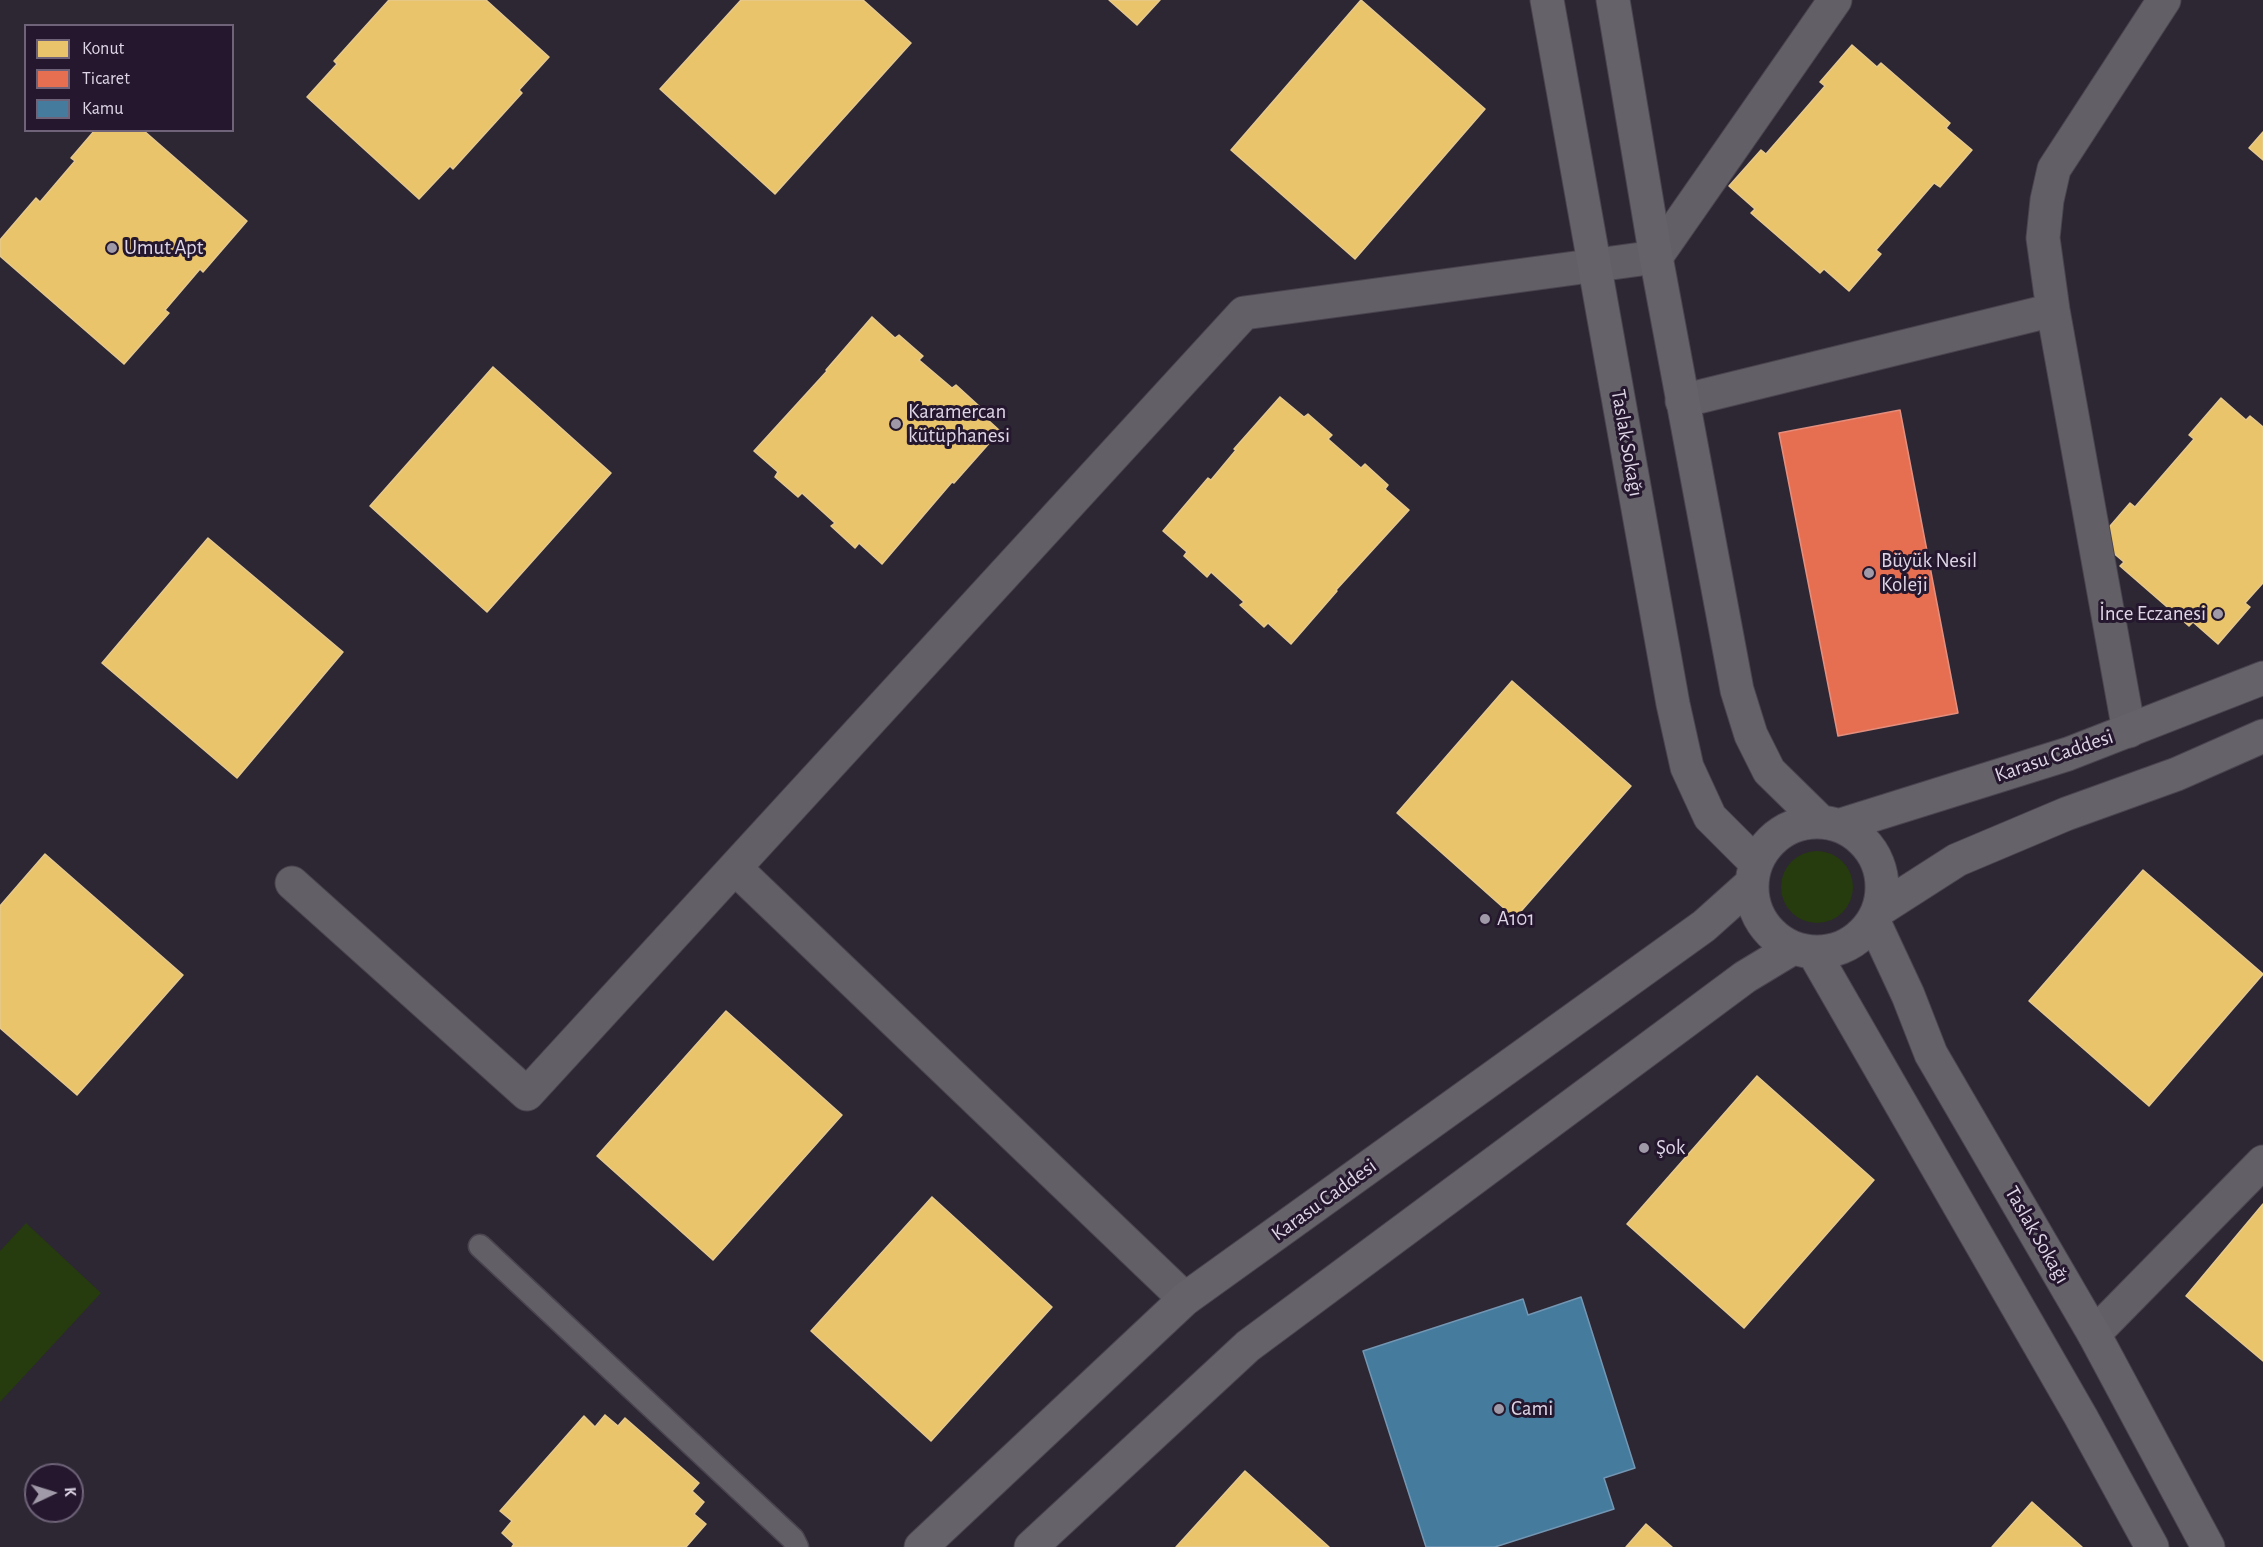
<!DOCTYPE html>
<html>
<head>
<meta charset="utf-8">
<style>
  body { margin:0 }
  #map { position:relative; width:2263px; height:1547px; overflow:hidden; background:#2d2733; font-family:"Alegreya Sans",sans-serif }
  canvas { display:block }
  .legend { position:absolute; left:24px; top:24px; width:210px; height:108px; box-sizing:border-box; background:#24172e; border:2px solid #6e6378; margin:0; padding:8px 10px; list-style:none; font-size:18px; color:#ded6e6 }
  .legend li { display:flex; align-items:center; gap:12px; height:30px }
  .legend b { width:30px; border:2px solid #6e6378 }
  .north { position:absolute; left:24px; top:1463px; width:60px; height:60px; box-sizing:border-box; background:#24172e; border:2px solid #6e6378; border-radius:50%; rotate:86deg; font-size:16px; font-weight:700; line-height:24px; text-align:center; color:#ded6e6 }
  .north::after { content:''; display:block; margin:auto; width:21px; height:27px; background:#a099a7; clip-path:polygon(50% 0,100% 100%,50% 72%,0 100%) }
</style>
</head>
<body>
<div id="map">
<canvas width="2263" height="1547"></canvas>
<ul class="legend">
<li><b style="height:16px;background:#e9c46a"></b>Konut</li>
<li><b style="height:16px;background:#e76f51"></b>Ticaret</li>
<li><b style="height:16px;background:#457b9d"></b>Kamu</li>
</ul>
<div class="north">K</div>
</div>
<script>
const ctx = document.querySelector('canvas').getContext('2d');
ctx.lineJoin = 'round';
function paint(path, color) { ctx.fillStyle = color; ctx.fill(path, 'evenodd'); }
const toPath = rows => new Path2D(rows.map(r => 'M' + r).join(''));
function trace(path, color, width, dash) { ctx.strokeStyle = color; ctx.lineWidth = width; ctx.lineCap = dash ? 'butt' : 'round'; ctx.setLineDash(dash || []); ctx.stroke(path); }
function drawText(font, color, halo, rows, align = 'center') {
  ctx.font = font + ' "Alegreya Sans",sans-serif'; ctx.lineWidth = 6; ctx.setLineDash([]); ctx.textBaseline = 'middle'; ctx.strokeStyle = halo; ctx.fillStyle = color; for (const [text, x, y, turn = 0] of rows) {
    ctx.save(); ctx.translate(x, y); ctx.rotate((+turn || 0) * Math.PI / 180); ctx.textAlign = isNaN(turn) ? turn : align; if (halo) ctx.strokeText(text, 0, 0); ctx.fillText(text, 0, 0); ctx.restore();
  }
}
paint(toPath([
  '1781 887a36 36 0 1 1 72 0a36 36 0 1 1-72 0Z',
  [26,1223,101,1293,0,1402,0,1251]
]), '#263b0e');
const homes = toPath([
  [389,0,486,0,549,57,519,90,522,93,453,169,450,166,419,199,307,97,337,64,334,61,389,0],
  [741,0,863,0,911,43,775,194,660,89,741,0],
  [1109,0,1160,0,1137,25,1109,0],
  [1361,0,1485,109,1355,259,1231,150,1361,0],
  [1852,45,1877,67,1881,63,1950,123,1946,128,1972,150,1940,187,1934,183,1876,250,1881,254,1849,291,1824,269,1820,273,1751,213,1755,209,1729,186,1761,150,1766,154,1825,86,1820,82,1852,45],
  [95,130,143,130,247,221,203,272,200,269,165,310,169,313,124,364,0,256,0,240,36,198,40,202,75,161,71,158,95,130],
  [2263,132,2263,160,2249,148,2263,132],
  [872,317,895,338,899,335,923,356,919,360,952,388,956,385,979,406,976,409,1000,431,954,483,952,482,882,564,859,543,855,548,831,526,835,523,802,493,798,497,775,477,778,472,754,451,827,371,826,370,872,317],
  [493,367,611,473,487,612,370,506,493,367],
  [1280,397,1304,417,1308,414,1332,435,1328,439,1361,468,1365,464,1388,485,1385,489,1409,510,1336,590,1337,591,1291,644,1268,623,1264,627,1240,605,1244,602,1211,572,1207,577,1184,556,1187,552,1163,531,1208,478,1211,480,1236,450,1234,449,1280,397],
  [2221,398,2246,420,2250,416,2263,427,2263,583,2245,603,2250,607,2218,644,2193,622,2189,626,2120,566,2124,562,2098,540,2130,503,2135,507,2194,439,2189,435,2221,398],
  [208,538,343,652,237,778,102,663,208,538],
  [1512,681,1631,786,1515,918,1397,813,1512,681],
  [45,854,183,975,77,1095,0,1028,0,906,45,854],
  [2143,870,2263,974,2149,1106,2029,1001,2143,870],
  [726,1011,842,1115,713,1260,597,1156,726,1011],
  [1757,1076,1874,1180,1744,1328,1627,1224,1757,1076],
  [932,1197,1052,1307,931,1441,811,1331,932,1197],
  [2263,1204,2263,1361,2186,1296,2263,1204],
  [605,1415,618,1426,625,1418,699,1483,692,1491,704,1502,694,1514,706,1524,686,1547,512,1547,514,1544,502,1533,512,1521,500,1511,584,1416,595,1427,605,1415],
  [1245,1471,1329,1547,1176,1547,1245,1471],
  [2032,1502,2082,1547,1992,1547,2032,1502],
  [1646,1524,1672,1547,1626,1547,1646,1524]
]);
paint(homes, '#e9c46a');
trace(homes, '#e6c98f', 1.5);
const shops = toPath([
  [1900,410,1958,713,1838,736,1779,433,1900,410]
]);
paint(shops, '#e76f51');
trace(shops, '#e48e7e', 1.5);
const public = toPath([
  [1581,1297,1635,1468,1604,1478,1614,1509,1495,1547,1426,1547,1363,1351,1523,1299,1528,1315,1581,1297]
]);
paint(public, '#457b9d');
trace(public, '#7396b3', 1.5);
const lane = toPath([
  [480,1246,793,1539,797,1547]
]);
const street = toPath([
  [1682,401,2053,310],
  [2129,731,2053,310,2043,238,2047,200,2054,169,2164,0],
  [735,868,1185,1299],
  [292,883,527,1094,1244,313,1656,257,1835,0],
  [2094,1334,2263,1162]
]);
const secondary = toPath([
  [1547,0,1673,704,1687,767,1710,817,1756,863],
  [1613,0,1656,257,1737,690,1751,735,1769,771,1820,821],
  '1752 887a65 65 0 1 1 130 0a65 65 0 1 1-130 0Z',
  [1841,825,2068,754,2263,678],
  [1879,910,1957,860,2066,814,2177,774,2263,736],
  [1873,920,1908,995,1931,1054,2094,1334,2208,1547],
  [1814,953,2081,1417,2152,1547],
  [921,1547,1185,1299,1704,926,1752,883],
  [1031,1547,1248,1346,1745,977,1793,948]
]);
trace(lane, '#49444f', 25);
trace(street, '#49444f', 35);
trace(secondary, '#49444f', 35);
trace(lane, '#635f66', 22);
trace(street, '#635f66', 33);
trace(secondary, '#66626a', 33);
for (const [x, y, r, color] of [
  [112,248,6,"#a099a7"],
  [896,424,6,"#a099a7"],
  [1869,573,6,"#a099a7"],
  [2218,614,6,"#a099a7"],
  [1485,919,6,"#a099a7"],
  [1644,1148,6,"#a099a7"],
  [1499,1409,6,"#a099a7"]
]) { const dot = new Path2D(); dot.arc(x, y, r, 0, 2 * Math.PI); ctx.fillStyle = color; ctx.fill(dot); trace(dot, '#24172e', 2); }
drawText('21px', '#ded6e6', '#24172e', [
  ["Umut Apt",124,248],
  ["Karamercan",908,412],
  ["kütüphanesi",908,436],
  ["Büyük Nesil",1881,561],
  ["Koleji",1881,585],
  ["İnce Eczanesi",2206,614,"right"],
  ["A101",1497,919],
  ["Şok",1656,1148],
  ["Cami",1511,1409]
], 'left');
drawText('21px', '#ded6e6', '#24172e', [
  ["Taslak Sokağı",1627,443,80],
  ["Karasu Caddesi",2054,756,-19],
  ["Karasu Caddesi",1324,1200,-36],
  ["Taslak Sokağı",2037,1235,60]
]);
</script>
</body>
</html>
